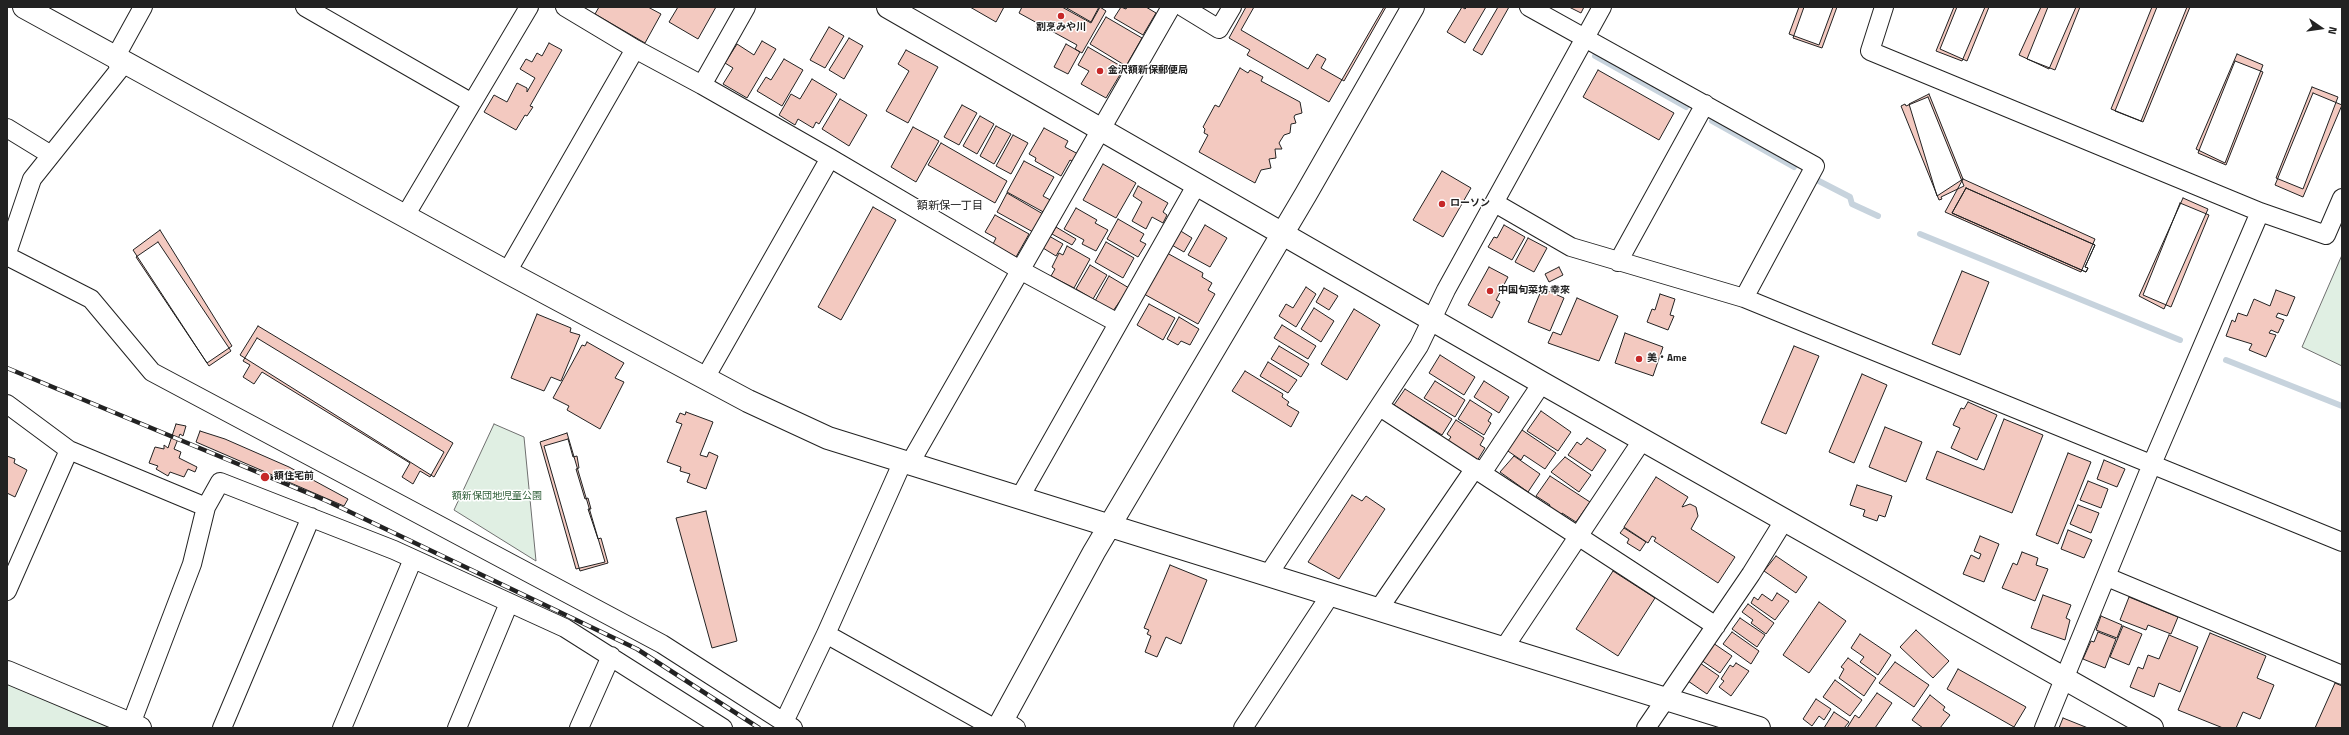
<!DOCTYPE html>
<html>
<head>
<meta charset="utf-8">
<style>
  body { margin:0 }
  #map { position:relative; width:2349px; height:735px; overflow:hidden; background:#fff; font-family:"Titillium Web",sans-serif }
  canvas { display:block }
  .frame { position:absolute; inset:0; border:8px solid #222; pointer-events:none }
  .north { position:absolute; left:2301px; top:8px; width:40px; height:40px; -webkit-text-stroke:3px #fff; paint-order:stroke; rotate:103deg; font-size:11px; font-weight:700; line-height:16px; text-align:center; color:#222 }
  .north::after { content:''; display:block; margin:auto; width:14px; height:18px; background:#222; clip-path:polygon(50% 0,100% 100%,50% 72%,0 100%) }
</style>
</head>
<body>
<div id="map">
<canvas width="2349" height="735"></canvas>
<div class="frame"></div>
<div class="north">N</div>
</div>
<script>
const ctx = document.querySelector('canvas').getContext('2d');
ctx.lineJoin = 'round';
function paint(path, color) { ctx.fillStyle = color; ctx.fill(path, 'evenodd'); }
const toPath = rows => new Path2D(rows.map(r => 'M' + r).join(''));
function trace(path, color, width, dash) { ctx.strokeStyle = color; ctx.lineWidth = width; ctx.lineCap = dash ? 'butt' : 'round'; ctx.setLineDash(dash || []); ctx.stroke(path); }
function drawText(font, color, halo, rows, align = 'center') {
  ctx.font = font + ' "Titillium Web","Noto Sans JP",sans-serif'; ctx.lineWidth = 3; ctx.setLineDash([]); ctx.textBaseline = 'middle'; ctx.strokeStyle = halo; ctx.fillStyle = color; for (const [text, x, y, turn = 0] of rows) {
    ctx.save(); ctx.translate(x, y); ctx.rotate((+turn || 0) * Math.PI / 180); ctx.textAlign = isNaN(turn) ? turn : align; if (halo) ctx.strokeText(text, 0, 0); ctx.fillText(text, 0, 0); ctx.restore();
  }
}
const green = toPath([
  [2342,255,2342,366,2302,347,2342,255],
  [494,424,524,437,536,561,454,510,494,424],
  [7,682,114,728,7,728,7,682]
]);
paint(green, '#e0efe3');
trace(green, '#6f6f6f', 1);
trace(toPath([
  [1595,56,1686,107],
  [1712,121,1794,167],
  [1817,180,1850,197,1852,204,1878,216],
  [1920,234,2180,340],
  [2226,360,2342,406]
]), '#c7d3dd', 6);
const building = toPath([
  [599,7,648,7,661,14,645,43,595,14,599,7],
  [678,7,716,7,698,39,669,22,678,7],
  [970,7,1004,7,996,22,970,7],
  [1022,7,1062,7,1091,23,1100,7,1106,11,1082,53,1075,49,1077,45,1019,13,1022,7],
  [1065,7,1099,7,1091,22,1065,7],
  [1121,7,1126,9,1127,7,1146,7,1156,13,1143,35,1114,18,1121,7],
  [1246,7,1384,7,1329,102,1247,55,1250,50,1229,38,1246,7],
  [1254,7,1386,7,1344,81,1321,68,1326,59,1317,54,1308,69,1241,30,1254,7],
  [1462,7,1465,9,1467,7,1486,7,1465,43,1447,32,1462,7],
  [1498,7,1509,7,1482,55,1473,50,1498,7],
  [1569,7,1584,7,1581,13,1569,7],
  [1799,7,1833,7,1819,45,1789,34,1799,7],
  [1804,7,1837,7,1822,48,1793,38,1804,7],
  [1954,7,1985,7,1962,61,1936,51,1954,7],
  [1957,7,1989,7,1967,61,1940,49,1957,7],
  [2041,7,2076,7,2049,69,2019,55,2041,7],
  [2048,7,2080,7,2055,70,2027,59,2048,7],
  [2152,7,2187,7,2141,121,2111,109,2152,7],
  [2157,7,2190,7,2143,122,2115,111,2157,7],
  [1106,17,1142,38,1126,66,1090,44,1106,17],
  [829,27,844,36,825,68,810,60,829,27],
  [849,38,863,46,844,79,829,70,849,38],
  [762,41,776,49,747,98,723,84,733,68,725,63,737,44,754,55,762,41],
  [549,43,562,50,530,106,533,107,527,116,525,115,516,130,484,112,494,95,507,102,517,83,527,88,527,92,535,78,520,69,526,59,532,62,537,53,542,56,549,43],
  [1066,44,1080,52,1068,74,1054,67,1066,44],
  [1088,47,1124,68,1106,98,1081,84,1089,71,1078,65,1088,47],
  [906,50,938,67,908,123,886,111,909,71,898,64,906,50],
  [2237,54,2263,65,2225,163,2196,149,2237,54],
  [784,59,803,70,782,106,757,91,766,77,771,80,784,59],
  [2235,61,2263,72,2226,165,2198,153,2235,61],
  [1240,68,1248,73,1250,70,1263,77,1261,81,1300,102,1302,113,1295,115,1294,117,1296,123,1291,124,1290,133,1284,135,1279,143,1282,149,1275,149,1276,158,1269,159,1271,168,1261,170,1255,183,1199,152,1208,135,1204,133,1205,129,1203,127,1215,105,1219,107,1240,68],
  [1598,70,1674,113,1659,140,1583,97,1598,70],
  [812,79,837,94,819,124,816,122,813,128,798,119,795,125,779,115,791,94,800,99,812,79],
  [2312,87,2338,97,2303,189,2276,178,2312,87],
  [2313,93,2342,105,2303,197,2275,185,2313,93],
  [1929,94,1963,179,1937,196,1909,104,1929,94],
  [1928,97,1964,186,1941,197,1942,199,1939,200,1901,106,1905,104,1906,106,1928,97],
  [840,99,867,115,849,146,822,129,840,99],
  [962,105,977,113,959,145,944,137,962,105],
  [980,116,994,124,977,154,963,146,980,116],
  [996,126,1011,134,994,164,980,156,996,126],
  [913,127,939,141,916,182,891,167,913,127],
  [1044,128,1068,141,1065,147,1078,154,1074,162,1070,160,1061,176,1035,161,1036,158,1029,154,1044,128],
  [1013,135,1028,143,1011,174,996,166,1013,135],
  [941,143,1007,181,995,203,928,165,941,143],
  [1024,161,1054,177,1043,196,1054,202,1047,214,1007,192,1024,161],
  [1103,164,1136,183,1116,218,1083,200,1103,164],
  [1442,171,1471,188,1443,237,1413,220,1442,171],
  [1963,179,2095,239,2081,272,1945,212,1963,179],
  [1138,186,1168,203,1163,212,1167,215,1163,223,1152,217,1146,229,1132,221,1142,202,1133,196,1138,186],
  [1966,188,2095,245,2085,267,2088,268,2086,272,1952,213,1966,188],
  [1966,188,2095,245,2085,267,2088,268,2086,272,1952,213,1966,188],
  [1007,193,1043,214,1033,232,997,212,1007,193],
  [2183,198,2208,209,2164,309,2139,296,2183,198],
  [2180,203,2209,215,2171,307,2143,295,2180,203],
  [873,207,896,220,841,320,818,307,873,207],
  [1076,208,1097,220,1095,223,1108,230,1096,251,1082,244,1084,240,1064,229,1076,208],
  [995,215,1029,234,1016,257,993,244,996,238,985,232,995,215],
  [1118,219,1144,234,1140,241,1146,244,1138,257,1107,239,1118,219],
  [1205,225,1227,238,1210,267,1188,255,1205,225],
  [1504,225,1525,237,1512,260,1488,247,1494,237,1497,238,1504,225],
  [1056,227,1076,239,1072,245,1052,234,1056,227],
  [160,230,232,346,207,363,133,250,160,230],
  [1179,230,1192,238,1184,252,1170,244,1179,230],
  [1049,236,1063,244,1056,256,1043,248,1049,236],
  [1528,238,1547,248,1534,272,1515,262,1528,238],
  [158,242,231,351,209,366,136,257,158,242],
  [1106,242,1134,258,1123,278,1095,262,1106,242],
  [1067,246,1090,259,1074,288,1051,276,1055,269,1052,267,1059,253,1063,255,1067,246],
  [1167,253,1203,273,1202,277,1212,283,1208,290,1215,294,1198,324,1144,294,1167,253],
  [1090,265,1107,275,1093,299,1076,289,1090,265],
  [1489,267,1508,277,1496,300,1500,302,1492,318,1468,305,1489,267],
  [1559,267,1563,275,1549,282,1545,274,1559,267],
  [1962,271,1989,282,1960,355,1932,344,1962,271],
  [1109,276,1129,288,1113,311,1095,301,1109,276],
  [1306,287,1316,294,1296,327,1279,316,1286,304,1293,308,1306,287],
  [1324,288,1338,296,1329,310,1316,302,1324,288],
  [1546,290,1564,298,1550,331,1528,322,1541,291,1546,293,1546,290],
  [2276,290,2295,297,2287,316,2278,313,2276,317,2284,320,2278,333,2271,330,2269,333,2276,335,2266,357,2249,350,2252,344,2226,336,2232,320,2235,322,2238,313,2247,316,2254,299,2270,306,2276,290],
  [1660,294,1675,299,1670,315,1674,316,1668,330,1647,322,1652,309,1655,310,1660,294],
  [1577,298,1618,316,1599,361,1548,343,1553,332,1561,335,1577,298],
  [1149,304,1175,318,1163,340,1137,325,1149,304],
  [1314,308,1334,321,1321,342,1301,329,1314,308],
  [1354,309,1380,325,1347,380,1321,364,1354,309],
  [537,314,571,328,570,332,580,335,561,381,551,377,544,391,511,378,537,314],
  [1179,317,1199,329,1190,345,1181,341,1178,345,1167,339,1179,317],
  [1282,325,1316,346,1308,359,1274,338,1282,325],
  [258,326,453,443,434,477,240,355,258,326],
  [1625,333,1663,347,1653,376,1615,363,1625,333],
  [257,338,444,452,430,477,420,471,413,484,402,477,410,463,262,372,254,384,243,377,250,365,243,361,257,338],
  [587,342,624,363,615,378,624,382,600,429,567,410,569,406,553,398,582,345,585,346,587,342],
  [1279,346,1309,364,1301,377,1271,359,1279,346],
  [1794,346,1819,356,1786,434,1761,423,1794,346],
  [1440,355,1475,377,1464,395,1429,373,1440,355],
  [1268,362,1297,380,1288,393,1260,376,1268,362],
  [1245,371,1283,394,1282,397,1289,402,1287,405,1299,412,1291,427,1232,391,1245,371],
  [1862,374,1887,385,1854,463,1829,452,1862,374],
  [1435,381,1465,400,1455,417,1424,398,1435,381],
  [1484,381,1509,397,1499,413,1474,397,1484,381],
  [1405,389,1452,419,1442,435,1394,405,1405,389],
  [1470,400,1492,414,1488,421,1491,423,1484,435,1458,419,1470,400],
  [1968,402,1997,415,1977,460,1951,448,1960,428,1953,425,1961,408,1964,409,1968,402],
  [1541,411,1571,432,1558,451,1527,431,1541,411],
  [686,412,713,422,700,455,707,457,709,452,718,456,706,489,687,482,690,474,680,471,681,467,667,462,682,424,676,422,680,413,685,415,686,412],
  [2004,419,2043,435,2012,513,1926,479,1937,451,1984,470,2004,419],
  [1456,420,1484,438,1480,445,1485,448,1477,461,1447,442,1451,437,1447,434,1456,420],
  [176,424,186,426,183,436,180,434,174,449,181,452,179,458,197,467,195,472,188,469,184,477,170,472,168,476,156,469,158,466,149,463,155,447,164,449,164,445,168,448,176,424],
  [1885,427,1922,442,1906,482,1869,467,1885,427],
  [1519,428,1556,453,1545,469,1524,455,1521,460,1505,449,1519,428],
  [200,431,225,439,289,467,348,499,344,506,196,442,200,431],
  [567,433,605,562,576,569,540,442,567,433],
  [1587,438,1606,450,1592,471,1568,455,1577,442,1581,445,1587,438],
  [568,439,573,457,577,456,579,468,576,469,585,499,588,498,591,509,588,509,598,539,601,538,608,563,580,571,544,446,568,439],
  [2068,453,2091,462,2058,544,2036,535,2068,453],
  [7,456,15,459,14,463,27,470,15,497,7,493,7,456],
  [1514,456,1540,474,1528,492,1500,472,1514,456],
  [1565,457,1591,475,1579,492,1551,472,1565,457],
  [2104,460,2125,469,2117,487,2097,479,2104,460],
  [1550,476,1590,502,1576,522,1562,513,1560,516,1548,509,1550,505,1536,496,1550,476],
  [1656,477,1688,497,1682,507,1690,504,1696,507,1698,516,1691,529,1735,557,1718,583,1654,541,1656,538,1652,536,1648,543,1624,527,1656,477],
  [2088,481,2108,489,2101,508,2080,500,2088,481],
  [1857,485,1892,496,1885,517,1879,515,1877,521,1863,516,1865,510,1850,505,1857,485],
  [1352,495,1362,501,1366,496,1385,509,1339,579,1308,562,1352,495],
  [2078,505,2099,513,2091,533,2070,524,2078,505],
  [706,511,737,641,712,648,676,518,706,511],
  [1624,528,1646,542,1640,551,1627,543,1629,539,1620,533,1624,528],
  [2068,530,2092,540,2084,558,2061,549,2068,530],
  [1980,536,1999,544,1984,582,1963,574,1971,555,1979,559,1981,554,1974,551,1980,536],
  [2022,552,2038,558,2036,565,2048,569,2035,601,2002,588,2013,563,2017,565,2022,552],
  [1776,556,1807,577,1796,593,1764,571,1776,556],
  [1170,565,1207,580,1181,644,1166,637,1157,657,1145,652,1151,636,1147,634,1149,630,1144,628,1170,565],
  [1613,571,1655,598,1618,656,1576,629,1613,571],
  [1777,593,1789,601,1775,620,1751,603,1754,597,1758,600,1762,594,1772,601,1777,593],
  [2043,595,2071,605,2066,618,2070,620,2065,640,2031,628,2043,595],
  [2129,597,2178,617,2171,634,2148,625,2146,630,2120,620,2129,597],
  [1819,602,1846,621,1809,673,1783,655,1819,602],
  [1748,604,1774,623,1766,634,1751,623,1753,620,1742,612,1748,604],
  [2101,616,2122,625,2117,638,2096,630,2101,616],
  [1740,618,1765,635,1757,647,1732,629,1740,618],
  [2123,626,2142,634,2129,665,2110,657,2123,626],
  [1916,630,1949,661,1933,678,1900,647,1916,630],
  [1732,632,1759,651,1751,664,1723,644,1732,632],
  [2098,632,2116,639,2105,668,2083,659,2091,641,2094,642,2098,632],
  [2210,633,2266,656,2257,678,2274,685,2260,719,2243,712,2236,728,2223,728,2178,710,2210,633],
  [1860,634,1891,655,1878,675,1860,662,1864,657,1851,648,1860,634],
  [2169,635,2198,647,2180,692,2159,683,2154,697,2130,687,2138,667,2143,669,2148,655,2159,659,2169,635],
  [1713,643,1732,656,1720,673,1701,660,1713,643],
  [1848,658,1876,678,1864,696,1839,678,1844,669,1841,667,1848,658],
  [1895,662,1929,685,1914,707,1879,683,1895,662],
  [1700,663,1719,676,1707,694,1688,681,1700,663],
  [1736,663,1749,671,1731,696,1719,687,1724,681,1721,679,1730,665,1733,667,1736,663],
  [1958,669,2026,707,2014,727,1947,689,1958,669],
  [1835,680,1862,700,1850,716,1823,697,1835,680],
  [2335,683,2342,686,2342,728,2315,728,2335,683],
  [1877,693,1892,703,1875,728,1847,728,1855,715,1859,718,1877,693],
  [1930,695,1945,707,1943,710,1950,715,1940,728,1923,728,1912,720,1930,695],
  [1816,699,1831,709,1824,720,1819,716,1812,726,1803,719,1816,699],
  [1834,712,1849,722,1844,728,1824,728,1834,712],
  [2063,718,2088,728,2059,728,2063,718]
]);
paint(building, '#f3c9c0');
trace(building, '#222', 1);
const street = toPath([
  [305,7,472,103],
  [565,7,635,49,702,85,746,7],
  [1183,7,1219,29,1232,7],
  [1529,7,1815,166,1744,298,2342,542],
  [1884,7,1870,51,2260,212],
  [702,85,830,158,1020,270,1118,323],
  [7,128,51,155],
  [1495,203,1571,247,1744,298],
  [405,216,529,7],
  [7,253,32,179,119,70,116,56,143,7],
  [7,256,91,299,152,372,662,644,793,728],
  [1618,262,1705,104],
  [507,272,635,49],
  [705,378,830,158],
  [7,404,69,450,206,507,220,482,394,550,565,628,723,728],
  [1380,407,1716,626],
  [910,463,1171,7],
  [1482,473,1542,383],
  [1020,497,1197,184],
  [1268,575,1419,346,1446,290,1602,7],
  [2107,577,2342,675],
  [7,591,69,450],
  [1378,610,1475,468],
  [826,634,994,728],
  [1504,648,1643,439],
  [1003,720,1016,728],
  [784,722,826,634,903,461],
  [131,724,192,564,206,507],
  [222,728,311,517],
  [342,728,413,559],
  [457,728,509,603],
  [579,728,611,656],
  [1243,728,1331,594],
  [1646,728,1751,574,1785,519],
  [2044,728,2152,464,2260,212,2326,235,2342,198]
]);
const secondary = toPath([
  [24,7,507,272,748,401,828,438,1759,728],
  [888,7,1542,383,2152,728],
  [7,672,140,728],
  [998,728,1094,552,1306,194,1413,7]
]);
trace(street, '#222', 20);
trace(secondary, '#222', 24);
trace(street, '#fff', 18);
trace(secondary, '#fff', 22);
const rail = toPath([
  [7,368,327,501,637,649,759,728]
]);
trace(rail, '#222', 4.5);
trace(rail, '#fff', 3, [9]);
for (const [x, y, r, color] of [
  [1061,16,4,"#c62828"],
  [1100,71,4,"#c62828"],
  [1442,204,4,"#c62828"],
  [1490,291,4,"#c62828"],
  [1639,359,4,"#c62828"],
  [265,477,5,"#c62828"]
]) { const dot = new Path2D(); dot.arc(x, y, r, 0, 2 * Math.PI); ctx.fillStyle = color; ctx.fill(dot); trace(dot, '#fff', 1.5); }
drawText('bold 10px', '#222', '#fff', [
  ["割烹みや川",1061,28,"center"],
  ["金沢額新保郵便局",1108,71],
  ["ローソン",1450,204],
  ["中国旬菜坊 幸來",1498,291],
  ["美・Ame",1647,359],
  ["額住宅前",274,477]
], 'left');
drawText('10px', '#2f5e38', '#fff', [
  ["額新保団地児童公園",497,497]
]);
drawText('11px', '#222', '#fff', [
  ["額新保一丁目",950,206]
]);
</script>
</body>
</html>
